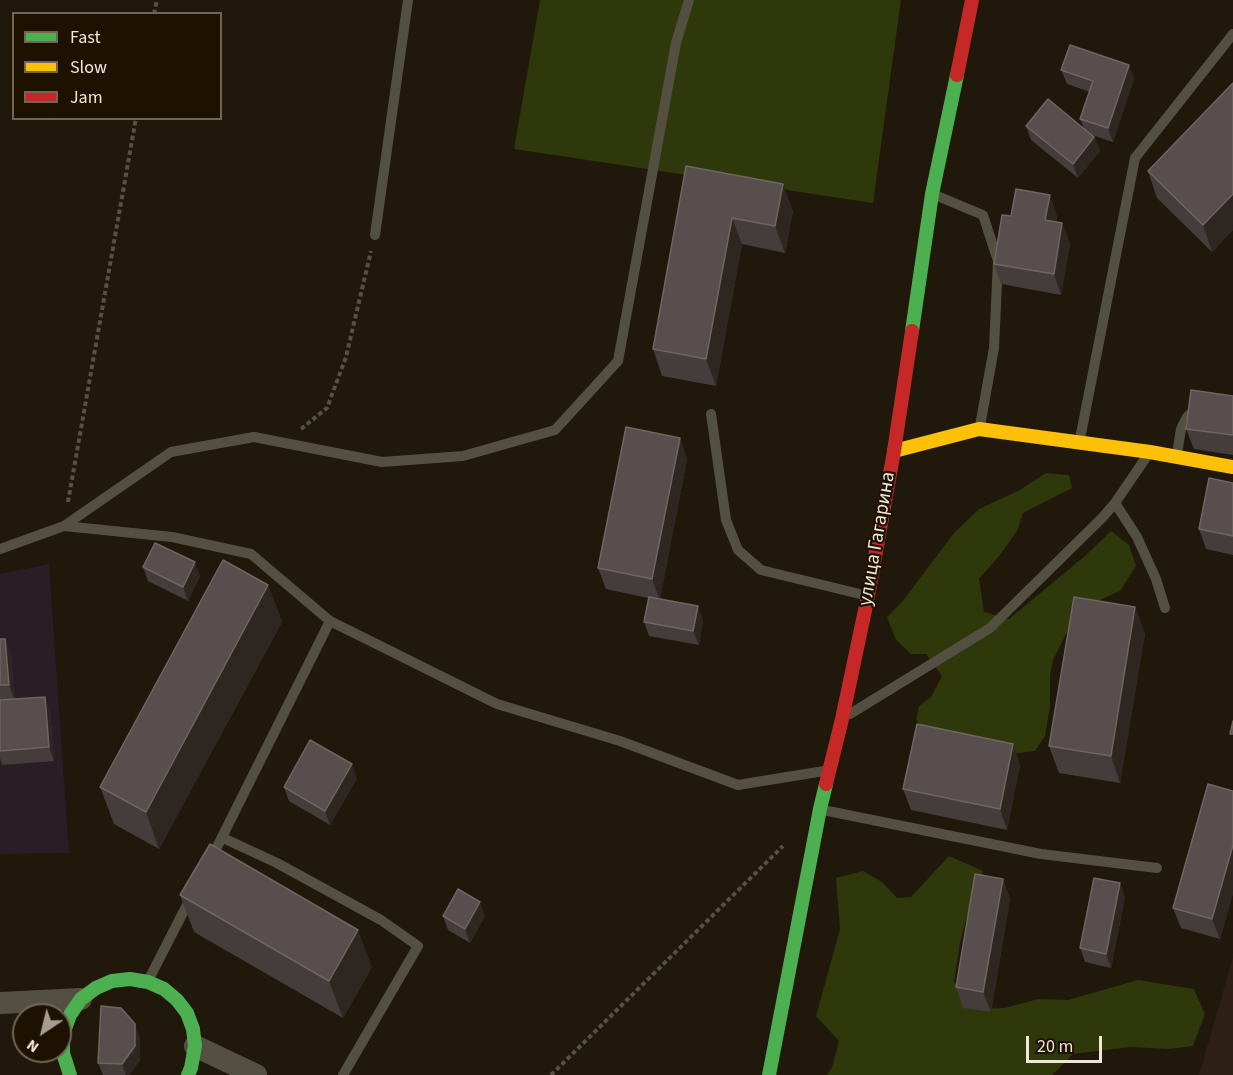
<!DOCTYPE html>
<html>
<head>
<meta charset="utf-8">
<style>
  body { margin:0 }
  #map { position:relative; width:1233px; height:1075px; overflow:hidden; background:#1f180b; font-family:"Source Sans 3",sans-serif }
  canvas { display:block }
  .legend { position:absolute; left:12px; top:12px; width:210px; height:108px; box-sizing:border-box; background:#1d1100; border:2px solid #716656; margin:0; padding:8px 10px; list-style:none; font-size:18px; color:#efe6d8 }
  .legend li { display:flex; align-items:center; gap:12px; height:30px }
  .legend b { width:30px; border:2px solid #716656 }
  .north { position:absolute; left:12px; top:1003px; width:60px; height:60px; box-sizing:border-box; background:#1d1100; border:2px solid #716656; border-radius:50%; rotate:215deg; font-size:16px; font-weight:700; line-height:24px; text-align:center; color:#efe6d8 }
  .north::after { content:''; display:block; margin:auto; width:21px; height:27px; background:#a69e90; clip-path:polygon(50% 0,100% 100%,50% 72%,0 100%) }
  .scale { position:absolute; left:1026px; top:1036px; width:76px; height:27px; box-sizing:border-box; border:3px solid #efe6d8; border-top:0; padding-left:8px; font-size:18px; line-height:21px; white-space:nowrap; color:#efe6d8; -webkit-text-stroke:4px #1d1100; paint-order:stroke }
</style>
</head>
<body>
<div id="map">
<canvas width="1233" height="1075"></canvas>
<ul class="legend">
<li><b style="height:8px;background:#4caf50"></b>Fast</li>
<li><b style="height:8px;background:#ffc107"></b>Slow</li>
<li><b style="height:8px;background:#c62828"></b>Jam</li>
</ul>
<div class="north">N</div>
<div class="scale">20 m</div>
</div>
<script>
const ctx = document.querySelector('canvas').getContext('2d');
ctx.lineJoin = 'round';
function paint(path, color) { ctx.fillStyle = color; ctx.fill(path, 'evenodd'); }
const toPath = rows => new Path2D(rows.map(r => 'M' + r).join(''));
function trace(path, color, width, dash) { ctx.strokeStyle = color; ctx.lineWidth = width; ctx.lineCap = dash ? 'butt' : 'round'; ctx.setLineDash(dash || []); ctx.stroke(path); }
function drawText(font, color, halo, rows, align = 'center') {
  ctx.font = font + ' "Source Sans 3",sans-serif'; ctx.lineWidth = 4.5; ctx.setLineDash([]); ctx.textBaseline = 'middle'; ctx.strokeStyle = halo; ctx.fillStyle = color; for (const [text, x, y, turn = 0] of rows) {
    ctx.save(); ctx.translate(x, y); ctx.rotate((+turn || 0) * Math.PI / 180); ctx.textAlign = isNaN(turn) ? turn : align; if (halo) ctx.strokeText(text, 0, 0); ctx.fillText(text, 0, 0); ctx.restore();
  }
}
paint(toPath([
  [1233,957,1233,1075,1199,1075]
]), '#2d1f15');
paint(toPath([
  [49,564,69,853,0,854,0,574]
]), '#2a1d26');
paint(toPath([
  [540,0,901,0,873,203,514,149],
  [1046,473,1069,475,1072,488,1023,513,1017,531,1000,555,979,579,984,612,1009,619,1085,556,1111,531,1129,545,1136,566,1120,591,1102,599,1076,614,1053,660,1050,676,1050,706,1045,736,1035,751,1011,754,926,731,916,720,919,706,931,697,942,676,926,654,911,654,896,640,887,617,902,602,954,533,979,509,1018,491],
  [949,856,983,871,974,901,966,919,960,943,954,982,967,1003,982,1009,1005,1008,1038,999,1068,1000,1138,980,1194,989,1205,1014,1193,1046,1169,1049,1131,1047,1073,1054,1052,1075,827,1075,832,1067,839,1041,816,1016,840,929,836,878,863,871,882,882,897,898,911,897]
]), '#2f380b');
trace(toPath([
  [154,14,157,0],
  [301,429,327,408,346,357,371,251],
  [68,502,136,118],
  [551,1075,783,846]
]), '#555145', 4, [4.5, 3]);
trace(toPath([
  [935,195,983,215,998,261,994,348,980,426],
  [375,235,408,0],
  [711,414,726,520,738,550,761,570,864,595],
  [1080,439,1135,158,1233,34],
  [1177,454,1181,429,1187,417,1195,410,1199,409],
  [1115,503,1137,537,1156,579,1165,608],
  [64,526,172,537,251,554,330,621],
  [0,549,64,526,171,452,254,437,382,462,463,456,555,430,618,361,676,43,689,0],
  [850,714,990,628,1102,518,1115,503,1147,456],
  [823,810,1041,854,1157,868],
  [223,838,277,863,381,920,418,946,343,1075],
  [211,859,330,621,497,704,620,741,738,785,824,771],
  [149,979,191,897]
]), '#545041', 10);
trace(toPath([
  [0,1003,81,999],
  [195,1046,256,1075]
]), '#545041', 22);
trace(toPath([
  [912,331,932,194,957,75],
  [70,1075,63,1053,63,1034,70,1015,81,999,96,988,112,981,130,979,148,982,164,989,177,1000,187,1013,193,1029,195,1046,191,1068,188,1075],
  [769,1075,820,809,826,784]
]), '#4caf50', 14);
trace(toPath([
  [894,451,979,429,1150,452,1233,467]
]), '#ffc107', 14);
trace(toPath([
  [957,75,972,0],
  [826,784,842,719,868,596,894,451,912,331]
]), '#c62828', 14);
paint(toPath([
  [1129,65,1134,79,1113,142,1092,135,1094,137,1100,151,1078,178,1031,140,1026,126,1084,128,1080,119,1090,92,1067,84,1061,70],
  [1233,83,1233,230,1212,252,1157,198,1148,171],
  [686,166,793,211,785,253,742,244,716,386,662,376,653,349],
  [1011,216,1057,216,1056,222,1062,223,1070,244,1061,295,1001,284,994,264],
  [1233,396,1233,455,1194,449,1186,429],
  [680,438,687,459,660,599,703,620,699,645,649,636,644,622,648,598,606,589,598,568],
  [1233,483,1233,555,1206,549,1199,529],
  [143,567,200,576,188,601,148,581],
  [268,585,282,622,159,849,114,824,100,787],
  [1135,607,1145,634,1120,783,1059,773,1049,746],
  [0,639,5,639,11,653,14,699,0,700],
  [0,700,50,711,54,761,2,765,0,758],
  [1013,744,1020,765,1007,830,911,810,903,789],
  [357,778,330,825,289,801,284,787],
  [1233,791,1233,893,1220,939,1181,928,1173,908],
  [1003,879,1010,899,991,1012,963,1008,956,987],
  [180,895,372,967,343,1018,194,932],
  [1125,897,1111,968,1085,962,1080,948],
  [443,916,485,916,470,943,448,930],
  [140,1038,140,1060,129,1075,103,1075,98,1063]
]), '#453c3c');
paint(toPath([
  [1129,65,1134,79,1113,142,1108,128],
  [1094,137,1100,151,1078,178,1073,164],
  [783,184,793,211,785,253,775,226],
  [1233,194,1233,230,1212,252,1203,225],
  [1050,195,1057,216,1053,241,1045,220],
  [732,218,742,244,716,386,706,359],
  [1062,223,1070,244,1061,295,1054,274],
  [680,438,687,459,660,600,652,579],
  [195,562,200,576,188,601,183,587],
  [268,585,282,622,159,849,146,812],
  [698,606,703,620,699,645,693,631],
  [1135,607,1145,634,1120,783,1111,756],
  [5,639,11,653,14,699,9,685],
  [45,697,50,711,54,761,49,747],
  [1013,744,1020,765,1007,830,1000,809],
  [352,764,357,778,330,825,325,811],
  [1233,845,1233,893,1220,939,1212,919],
  [1003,879,1010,899,991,1012,983,992],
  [1120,883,1125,897,1111,968,1106,954],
  [480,902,485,916,470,943,465,929],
  [358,930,372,967,343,1018,329,981],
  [135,1024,140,1038,140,1060,129,1075,126,1075,122,1064]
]), '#2e2621');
const building = toPath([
  [1070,45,1129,65,1108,128,1080,119,1093,81,1061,70,1070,45],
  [1233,83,1233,194,1203,225,1148,171,1233,83],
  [1048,99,1094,137,1073,164,1026,126,1048,99],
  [686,166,783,184,775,226,732,218,706,359,653,349,686,166],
  [1016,189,1050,195,1045,220,1062,223,1054,274,994,264,1002,215,1011,216,1016,189],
  [1191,390,1233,396,1233,435,1186,429,1191,390],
  [626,427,680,438,652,579,598,568,626,427],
  [1209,478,1233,483,1233,536,1199,529,1209,478],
  [155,543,195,562,183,587,143,567,155,543],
  [223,560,268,585,146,812,100,787,223,560],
  [649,597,698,606,693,631,644,622,649,597],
  [1074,597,1135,607,1111,756,1049,746,1074,597],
  [0,639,5,639,9,685,0,685,0,639],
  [45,697,49,747,0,751,0,700,45,697],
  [1233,721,1233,734,1230,734,1233,721],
  [917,724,1013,744,1000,809,903,789,917,724],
  [310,740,352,764,325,811,284,787,310,740],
  [1208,784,1233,791,1233,845,1212,919,1173,908,1208,784],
  [210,844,358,930,329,981,180,895,210,844],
  [975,874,1003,879,983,992,956,987,975,874],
  [1094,878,1120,883,1106,954,1080,948,1094,878],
  [458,889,480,902,465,929,443,916,458,889],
  [101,1006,121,1008,135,1024,135,1046,122,1064,98,1063,101,1006]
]);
paint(building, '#574e4d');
trace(building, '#6f6662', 1.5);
drawText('20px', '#efe6d8', '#1d1100', [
  ["улица Гагарина",878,539,-80]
]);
</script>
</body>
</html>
